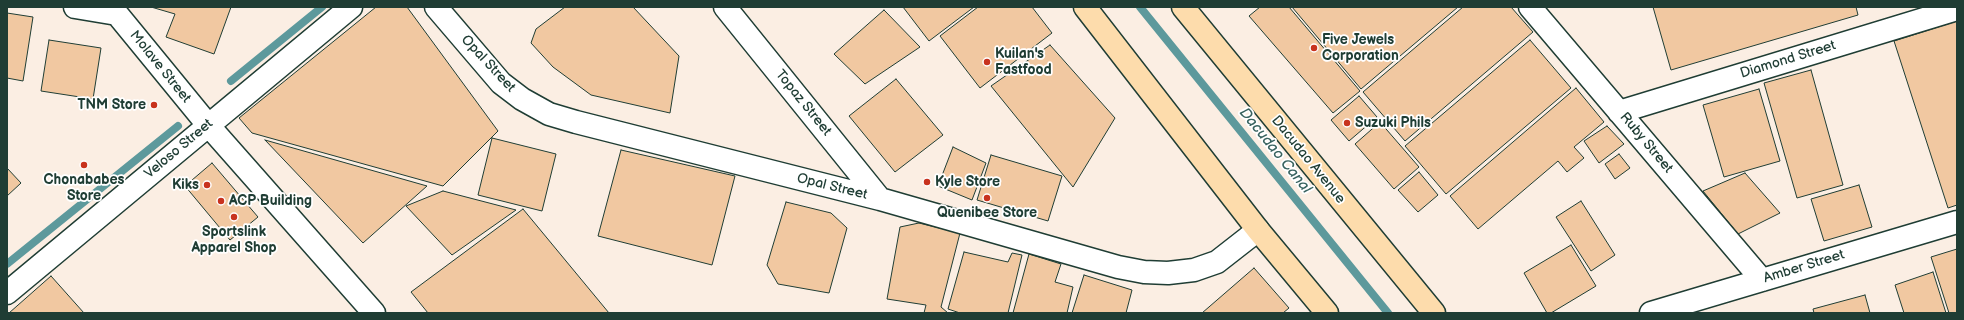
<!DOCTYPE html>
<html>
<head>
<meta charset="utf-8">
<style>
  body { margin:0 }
  #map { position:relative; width:1964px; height:320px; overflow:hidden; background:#fbeee3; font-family:"Balsamiq Sans",sans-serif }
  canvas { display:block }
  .frame { position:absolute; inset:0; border:8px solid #1f3d34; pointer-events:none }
</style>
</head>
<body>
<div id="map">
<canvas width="1964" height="320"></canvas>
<div class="frame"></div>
</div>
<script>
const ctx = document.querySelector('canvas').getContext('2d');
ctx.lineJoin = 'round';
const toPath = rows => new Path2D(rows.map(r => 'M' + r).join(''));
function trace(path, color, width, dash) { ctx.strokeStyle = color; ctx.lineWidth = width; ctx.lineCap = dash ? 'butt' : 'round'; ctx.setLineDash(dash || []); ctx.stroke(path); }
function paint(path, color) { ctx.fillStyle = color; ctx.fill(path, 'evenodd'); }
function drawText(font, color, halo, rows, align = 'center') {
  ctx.font = font + ' "Balsamiq Sans",sans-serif'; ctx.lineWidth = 3.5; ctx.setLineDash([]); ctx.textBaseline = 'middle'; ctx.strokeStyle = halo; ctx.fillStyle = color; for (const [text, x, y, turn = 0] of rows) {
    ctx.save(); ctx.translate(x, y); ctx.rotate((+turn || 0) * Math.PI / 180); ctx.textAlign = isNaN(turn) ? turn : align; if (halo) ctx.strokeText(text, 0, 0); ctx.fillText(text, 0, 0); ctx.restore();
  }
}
trace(toPath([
  [1140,7,1388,313],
  [231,81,322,7],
  [7,264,178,126]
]), '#5d999c', 8);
const building = toPath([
  [151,7,231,7,214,54,166,37,175,14,151,7],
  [376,7,407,7,498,131,443,186,252,133,239,118,376,7],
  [565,7,633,7,679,56,670,113,591,95,553,67,531,43,536,29,565,7],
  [903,7,974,7,929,41,903,7],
  [978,7,1032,7,1052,33,980,88,940,36,978,7],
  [1260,7,1289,7,1360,91,1333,113,1249,16,1260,7],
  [1292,7,1458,7,1361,89,1292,7],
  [1463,7,1511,7,1533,32,1405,141,1363,92,1463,7],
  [1653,7,1856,7,1858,15,1671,70,1653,7],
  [884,10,920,47,865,84,834,54,884,10],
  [7,13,33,17,23,81,7,78,7,13],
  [1957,21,1957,205,1948,208,1894,41,1957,21],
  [49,40,101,48,93,99,41,91,49,40],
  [1530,40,1571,88,1446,194,1405,146,1530,40],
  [1050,45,1115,118,1073,187,991,86,1050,45],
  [1811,70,1843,185,1797,198,1764,83,1811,70],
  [896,79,943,135,895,172,849,116,896,79],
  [1576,88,1604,122,1574,147,1584,158,1567,172,1558,161,1478,229,1450,196,1576,88],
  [1759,89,1780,161,1724,177,1703,105,1759,89],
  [1359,96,1377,117,1349,141,1331,120,1359,96],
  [1380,122,1419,167,1394,189,1355,144,1380,122],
  [1607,126,1624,144,1599,163,1584,141,1607,126],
  [492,138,556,154,542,211,478,195,492,138],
  [265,140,427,186,363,243,265,140],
  [953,147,986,163,972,200,938,186,953,147],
  [621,150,735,176,712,265,598,236,621,150],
  [1619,154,1630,168,1615,179,1605,164,1619,154],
  [991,155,1062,176,1048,221,977,200,991,155],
  [212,163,258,217,230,240,185,186,212,163],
  [7,168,21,183,7,196,7,168],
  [1419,172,1438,195,1418,212,1398,190,1419,172],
  [1745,173,1780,213,1738,234,1703,191,1745,173],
  [1859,185,1872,227,1824,241,1811,199,1859,185],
  [443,191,516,210,452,255,406,206,443,191],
  [1581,201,1615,255,1591,271,1556,217,1581,201],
  [786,202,831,213,847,228,829,293,778,284,767,265,786,202],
  [523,209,609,313,428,313,411,292,523,209],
  [919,223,960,233,941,307,948,313,924,313,926,305,887,299,900,227,919,223],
  [1571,245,1596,286,1551,313,1547,313,1524,273,1571,245],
  [1957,249,1957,313,1949,313,1931,257,1957,249],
  [964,252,1008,262,1012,253,1022,255,1008,313,960,313,948,309,964,252],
  [1029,254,1061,264,1055,282,1073,287,1067,313,1013,313,1029,254],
  [1254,268,1289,308,1283,313,1202,313,1254,268],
  [1933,272,1946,313,1904,313,1895,285,1933,272],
  [1084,275,1132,290,1126,313,1072,313,1084,275],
  [51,276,84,313,9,313,51,276],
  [1865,295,1870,313,1814,313,1813,309,1865,295]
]);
paint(building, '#f1c8a1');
trace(building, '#1f3d34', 1);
const minor = toPath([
  [75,7,117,14],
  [436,7,501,83,522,99,549,114,576,122,880,199,1118,267,1144,272,1168,273,1194,270,1217,262,1258,230],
  [725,7,880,199],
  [1530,7,1762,280],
  [117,14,208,125,374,313],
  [1619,112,1957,9],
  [7,293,351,7],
  [1651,313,1957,222]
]);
const major = toPath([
  [1085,7,1258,230,1327,313],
  [1183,7,1434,313]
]);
trace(minor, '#1f3d34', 25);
trace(major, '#1f3d34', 25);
trace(minor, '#fff', 22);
trace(major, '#fddcac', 22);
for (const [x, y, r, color] of [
  [1314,48,4,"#c8321e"],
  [987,62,4,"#c8321e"],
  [154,105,4,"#c8321e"],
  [1347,123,4,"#c8321e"],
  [84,165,4,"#c8321e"],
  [927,182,4,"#c8321e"],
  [207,185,4,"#c8321e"],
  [987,198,4,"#c8321e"],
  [221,201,4,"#c8321e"],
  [234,217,4,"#c8321e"]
]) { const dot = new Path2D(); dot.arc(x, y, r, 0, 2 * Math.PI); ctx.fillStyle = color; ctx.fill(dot); trace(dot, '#fff', 1.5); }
drawText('bold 14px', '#1f3d34', '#fff', [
  ["Five Jewels",1322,40],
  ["Corporation",1322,56],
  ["Kuilan's",995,54],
  ["Fastfood",995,70],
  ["TNM Store",146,105,"right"],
  ["Suzuki Phils",1355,123],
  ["Chonababes",84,180,"center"],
  ["Store",84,196,"center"],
  ["Kyle Store",935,182],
  ["Kiks",199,185,"right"],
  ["ACP Building",229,201],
  ["Quenibee Store",987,213,"center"],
  ["Sportslink",234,232,"center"],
  ["Apparel Shop",234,248,"center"]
], 'left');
drawText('14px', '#1f3d34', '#fff', [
  ["Diamond Street",1788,60,-17],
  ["Opal Street",488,64,47],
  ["Molave Street",160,67,51],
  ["Topaz Street",803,103,51],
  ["Ruby Street",1646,143,50],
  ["Veloso Street",179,149,-40],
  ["Dacudao Avenue",1308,160,51],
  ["Opal Street",832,187,14],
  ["Amber Street",1804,267,-17]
]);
drawText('italic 15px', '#396360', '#fff', [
  ["Dacudao Canal",1275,151,51]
]);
</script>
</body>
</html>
